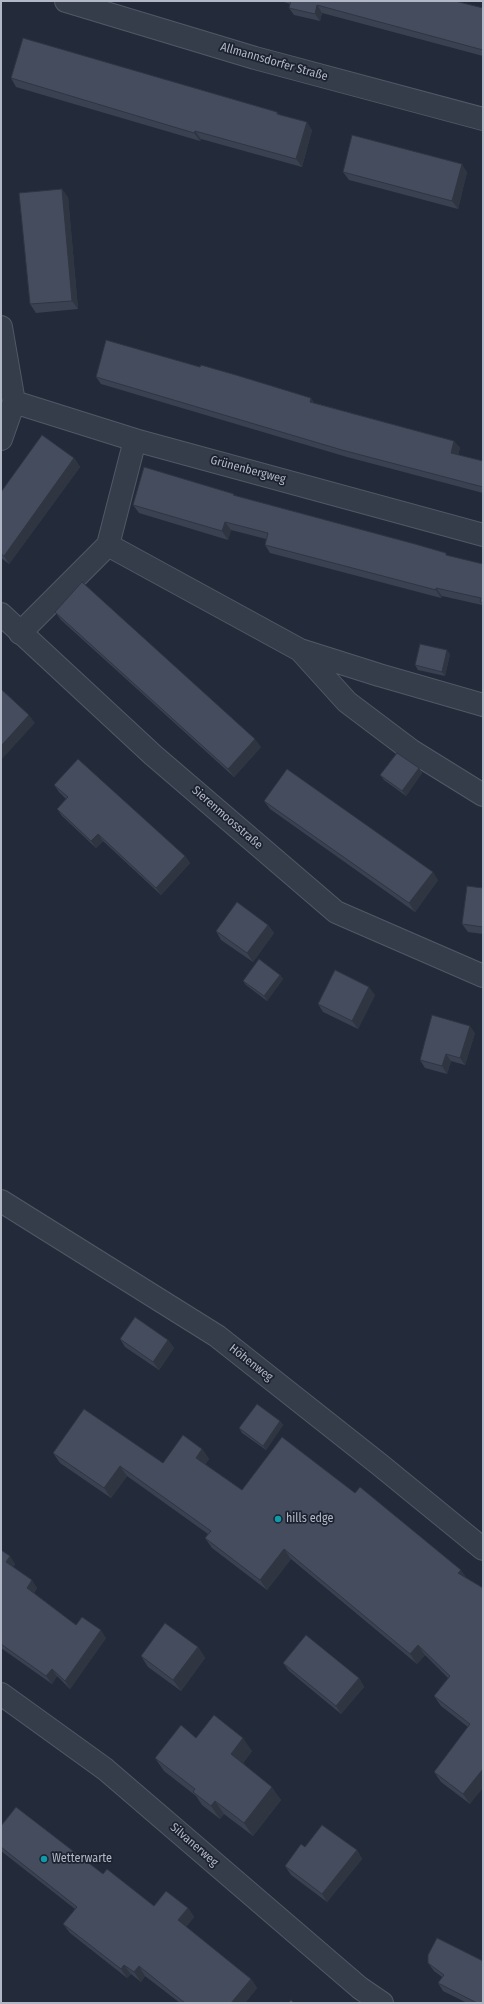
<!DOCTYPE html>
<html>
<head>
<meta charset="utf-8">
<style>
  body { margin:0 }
  #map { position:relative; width:484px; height:2004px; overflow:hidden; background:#232b3a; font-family:"Fira Sans Condensed",sans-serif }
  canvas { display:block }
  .frame { position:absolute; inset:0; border:2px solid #b2b8c6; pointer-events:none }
</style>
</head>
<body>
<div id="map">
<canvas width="484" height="2004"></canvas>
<div class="frame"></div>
</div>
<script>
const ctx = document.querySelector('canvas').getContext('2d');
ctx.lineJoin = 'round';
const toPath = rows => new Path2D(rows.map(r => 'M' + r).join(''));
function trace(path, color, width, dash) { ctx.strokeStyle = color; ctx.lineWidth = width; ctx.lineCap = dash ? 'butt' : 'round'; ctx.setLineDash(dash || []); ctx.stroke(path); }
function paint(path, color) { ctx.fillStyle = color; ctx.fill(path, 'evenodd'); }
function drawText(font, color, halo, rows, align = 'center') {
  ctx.font = font + ' "Fira Sans Condensed",sans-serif'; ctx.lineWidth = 3.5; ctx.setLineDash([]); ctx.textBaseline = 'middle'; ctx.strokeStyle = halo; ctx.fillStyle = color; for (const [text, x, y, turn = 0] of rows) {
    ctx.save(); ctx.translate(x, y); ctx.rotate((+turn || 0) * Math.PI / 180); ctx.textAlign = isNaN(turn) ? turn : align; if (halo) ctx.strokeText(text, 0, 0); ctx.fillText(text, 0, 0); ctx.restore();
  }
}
const minor = toPath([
  [66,1,255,58,483,119],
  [1,327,14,402,1,439],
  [14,402,135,440,483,535],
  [108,545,135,440],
  [1,614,153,755,336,912,483,976],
  [20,633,108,545,300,650,347,702,412,751,483,795],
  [300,650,379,675,483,705],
  [1,1201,217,1336,379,1464,483,1549],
  [1,1694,105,1769,360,1988,382,2003]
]);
trace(minor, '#525865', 24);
trace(minor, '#363d4a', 22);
paint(toPath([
  [281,1,455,1,483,8,483,56,322,13,320,21,294,15,289,8,290,4],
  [11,78,277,112,279,114,312,130,302,167,201,139,200,141,16,87],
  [343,172,467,172,458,209,349,180],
  [68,197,78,309,36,313,30,304],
  [96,377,315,403,454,441,460,448,458,455,483,461,483,493,347,457,101,384],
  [74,458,80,467,9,564,1,558,1,492],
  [234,494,235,496,448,556,483,564,483,606,482,605,442,596,441,598,270,553,265,545,266,539,231,530,228,540,139,513,133,505],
  [55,612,261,747,234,777,61,620],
  [450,654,445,676,418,670,415,665],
  [419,768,422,773,406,796,384,780,380,775],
  [54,785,185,856,190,863,161,895,103,841,96,848,62,816,57,809,66,799,59,792],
  [264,801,438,880,415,912,270,809],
  [483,888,483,934,468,932,462,924],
  [268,925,274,933,253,962,221,940,216,931],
  [280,975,283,979,267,1001,246,985,243,981],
  [375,995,358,1029,323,1012,318,1004],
  [475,1033,465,1065,451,1061,447,1074,425,1068,420,1060],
  [120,1339,168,1340,174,1348,159,1370,125,1347],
  [280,1421,283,1425,266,1450,242,1433,239,1428],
  [202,1449,209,1459,205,1464,242,1490,468,1579,483,1588,470,1804,441,1782,434,1772,468,1727,441,1706,434,1696,448,1678,425,1655,417,1664,291,1559,267,1590,212,1548,205,1538,208,1534,127,1476,111,1498,60,1463,53,1453,163,1463],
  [1,1550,15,1564,13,1567,37,1588,34,1593,76,1625,106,1638,70,1689,57,1676,52,1684,1,1648],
  [198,1647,205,1658,181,1691,148,1667,141,1656],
  [283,1663,359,1678,364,1687,341,1714,289,1671],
  [196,1738,252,1751,243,1763,281,1800,253,1836,224,1814,220,1819,202,1805,196,1796,164,1771,155,1758],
  [1,1826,103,1874,154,1906,188,1908,194,1917,186,1927,251,1979,257,1988,245,2003,180,2003,145,1976,141,1982,131,1974,127,1978,70,1933,63,1924,75,1909,1,1851],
  [305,1847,357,1850,362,1859,327,1902,291,1875,285,1866],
  [428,1963,483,2003,467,2003,443,1991,438,1983,442,1977,434,1971]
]), '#3a4151');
paint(toPath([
  [317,5,322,13,320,21,315,14],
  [307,122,312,130,302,167,296,159],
  [195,131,201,139,200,141,194,133],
  [462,164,467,172,458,209,452,201],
  [62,189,68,197,78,309,72,301],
  [311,398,316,405,310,402],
  [454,441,460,448,456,461,451,453],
  [74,458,80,467,9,564,4,556],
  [225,522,231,530,228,540,222,531],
  [436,588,442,596,441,598,436,590],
  [447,650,450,654,445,676,442,672],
  [29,715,35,723,1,760,1,746],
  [255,739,261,747,234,777,228,769],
  [419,768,422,773,406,796,402,791],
  [98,834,103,841,96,848,91,841],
  [185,856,190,863,161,895,156,888],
  [433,872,438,880,415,912,409,903],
  [268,925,274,933,253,962,247,953],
  [280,975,283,979,267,1001,264,996],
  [369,987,375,995,358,1029,352,1021],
  [470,1026,475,1033,465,1065,460,1058],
  [446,1054,451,1061,447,1074,442,1066],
  [168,1340,174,1348,159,1370,153,1362],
  [280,1421,283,1425,266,1450,263,1446],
  [202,1449,209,1459,203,1468,196,1458],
  [120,1466,127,1476,111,1498,104,1488],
  [284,1549,291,1559,267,1590,260,1580],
  [10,1556,15,1564,11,1569,6,1562],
  [461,1570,468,1580,458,1573],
  [32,1580,37,1588,32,1595,27,1588],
  [101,1630,106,1638,70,1689,65,1681],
  [418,1645,425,1655,417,1664,410,1654],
  [198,1647,205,1658,181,1691,173,1680],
  [52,1669,57,1676,52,1684,46,1676],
  [359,1678,364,1687,341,1714,336,1706],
  [243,1738,252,1751,240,1767,231,1754],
  [483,1769,483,1788,470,1804,463,1794],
  [272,1787,281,1800,253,1836,244,1823],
  [215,1801,224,1814,220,1819,211,1806],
  [357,1850,362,1859,327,1902,322,1894],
  [188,1908,194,1917,184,1929,178,1920],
  [124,1965,131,1974,127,1978,121,1969],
  [139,1966,145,1976,141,1982,134,1972],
  [251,1979,257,1988,245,2003,231,2003]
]), '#303542');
const building = toPath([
  [291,1,455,1,483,8,483,50,317,5,315,14,289,8,291,1],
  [23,38,277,112,277,114,307,122,296,159,195,131,194,133,11,78,23,38],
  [352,135,462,164,452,201,343,172,352,135],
  [62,189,72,301,30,304,19,193,62,189],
  [106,340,200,367,201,365,236,375,311,398,310,402,454,441,451,453,483,461,483,487,342,450,96,377,106,340],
  [42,435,74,458,4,556,1,554,1,492,42,435],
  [144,467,234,494,233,495,415,544,446,553,446,555,483,564,483,603,480,602,481,598,436,588,436,590,265,545,268,533,225,522,222,531,133,505,144,467],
  [82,582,255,739,228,769,55,612,82,582],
  [420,644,447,650,442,672,415,665,420,644],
  [1,689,29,715,1,746,1,689],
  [397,753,419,768,402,791,380,775,397,753],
  [78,759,185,856,156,888,98,834,91,841,57,809,68,797,54,785,78,759],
  [287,769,433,872,409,903,264,801,287,769],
  [467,886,483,888,483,927,462,924,467,886],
  [237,902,268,925,247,953,216,931,237,902],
  [259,959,280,975,264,996,243,981,259,959],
  [335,970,369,987,352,1021,318,1004,335,970],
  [432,1015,470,1026,460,1058,446,1054,442,1066,420,1060,432,1015],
  [135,1317,168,1340,153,1362,120,1339,135,1317],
  [257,1404,280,1421,263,1446,239,1428,257,1404],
  [84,1409,163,1463,183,1435,202,1449,196,1458,242,1490,282,1437,355,1493,360,1487,461,1570,458,1573,483,1588,483,1769,463,1794,434,1772,470,1724,434,1696,450,1676,418,1645,410,1654,284,1549,260,1580,205,1538,211,1531,120,1466,104,1488,53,1453,84,1409],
  [1,1550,10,1556,6,1562,32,1580,27,1588,76,1625,82,1617,101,1630,65,1681,52,1669,46,1676,1,1644,1,1550],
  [165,1623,198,1647,173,1680,141,1656,165,1623],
  [306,1635,359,1678,336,1706,283,1663,306,1635],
  [214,1715,243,1738,231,1754,272,1787,244,1823,215,1801,211,1806,193,1792,195,1789,155,1758,181,1725,196,1738,214,1715],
  [16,1807,103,1874,107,1869,154,1906,166,1891,188,1908,178,1920,251,1979,231,2003,185,2003,139,1966,134,1972,124,1965,121,1969,63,1924,77,1907,1,1847,1,1826,16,1807],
  [322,1825,357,1850,322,1894,285,1866,301,1844,305,1847,322,1825],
  [437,1938,483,1961,483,2003,477,2003,438,1983,444,1975,428,1963,428,1955,437,1938],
  [291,2000,294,2003,288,2003,291,2000]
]);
paint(building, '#444c5e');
trace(building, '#303542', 1);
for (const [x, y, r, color] of [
  [278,1519,4,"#0f9aa8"],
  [44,1859,4,"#0f9aa8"]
]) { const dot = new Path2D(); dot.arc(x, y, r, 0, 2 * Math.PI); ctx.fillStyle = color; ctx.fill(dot); trace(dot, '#1c222f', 1.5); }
drawText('12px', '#b2b8c6', '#1c222f', [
  ["Allmannsdorfer Straße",274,62,16],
  ["Grünenbergweg",248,470,15],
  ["Sierenmoosstraße",227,818,41],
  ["Höhenweg",251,1363,38],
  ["Silvanerweg",194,1845,41]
]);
drawText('12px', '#b2b8c6', '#1c222f', [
  ["hills edge",286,1519],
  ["Wetterwarte",52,1859]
], 'left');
</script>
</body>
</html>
